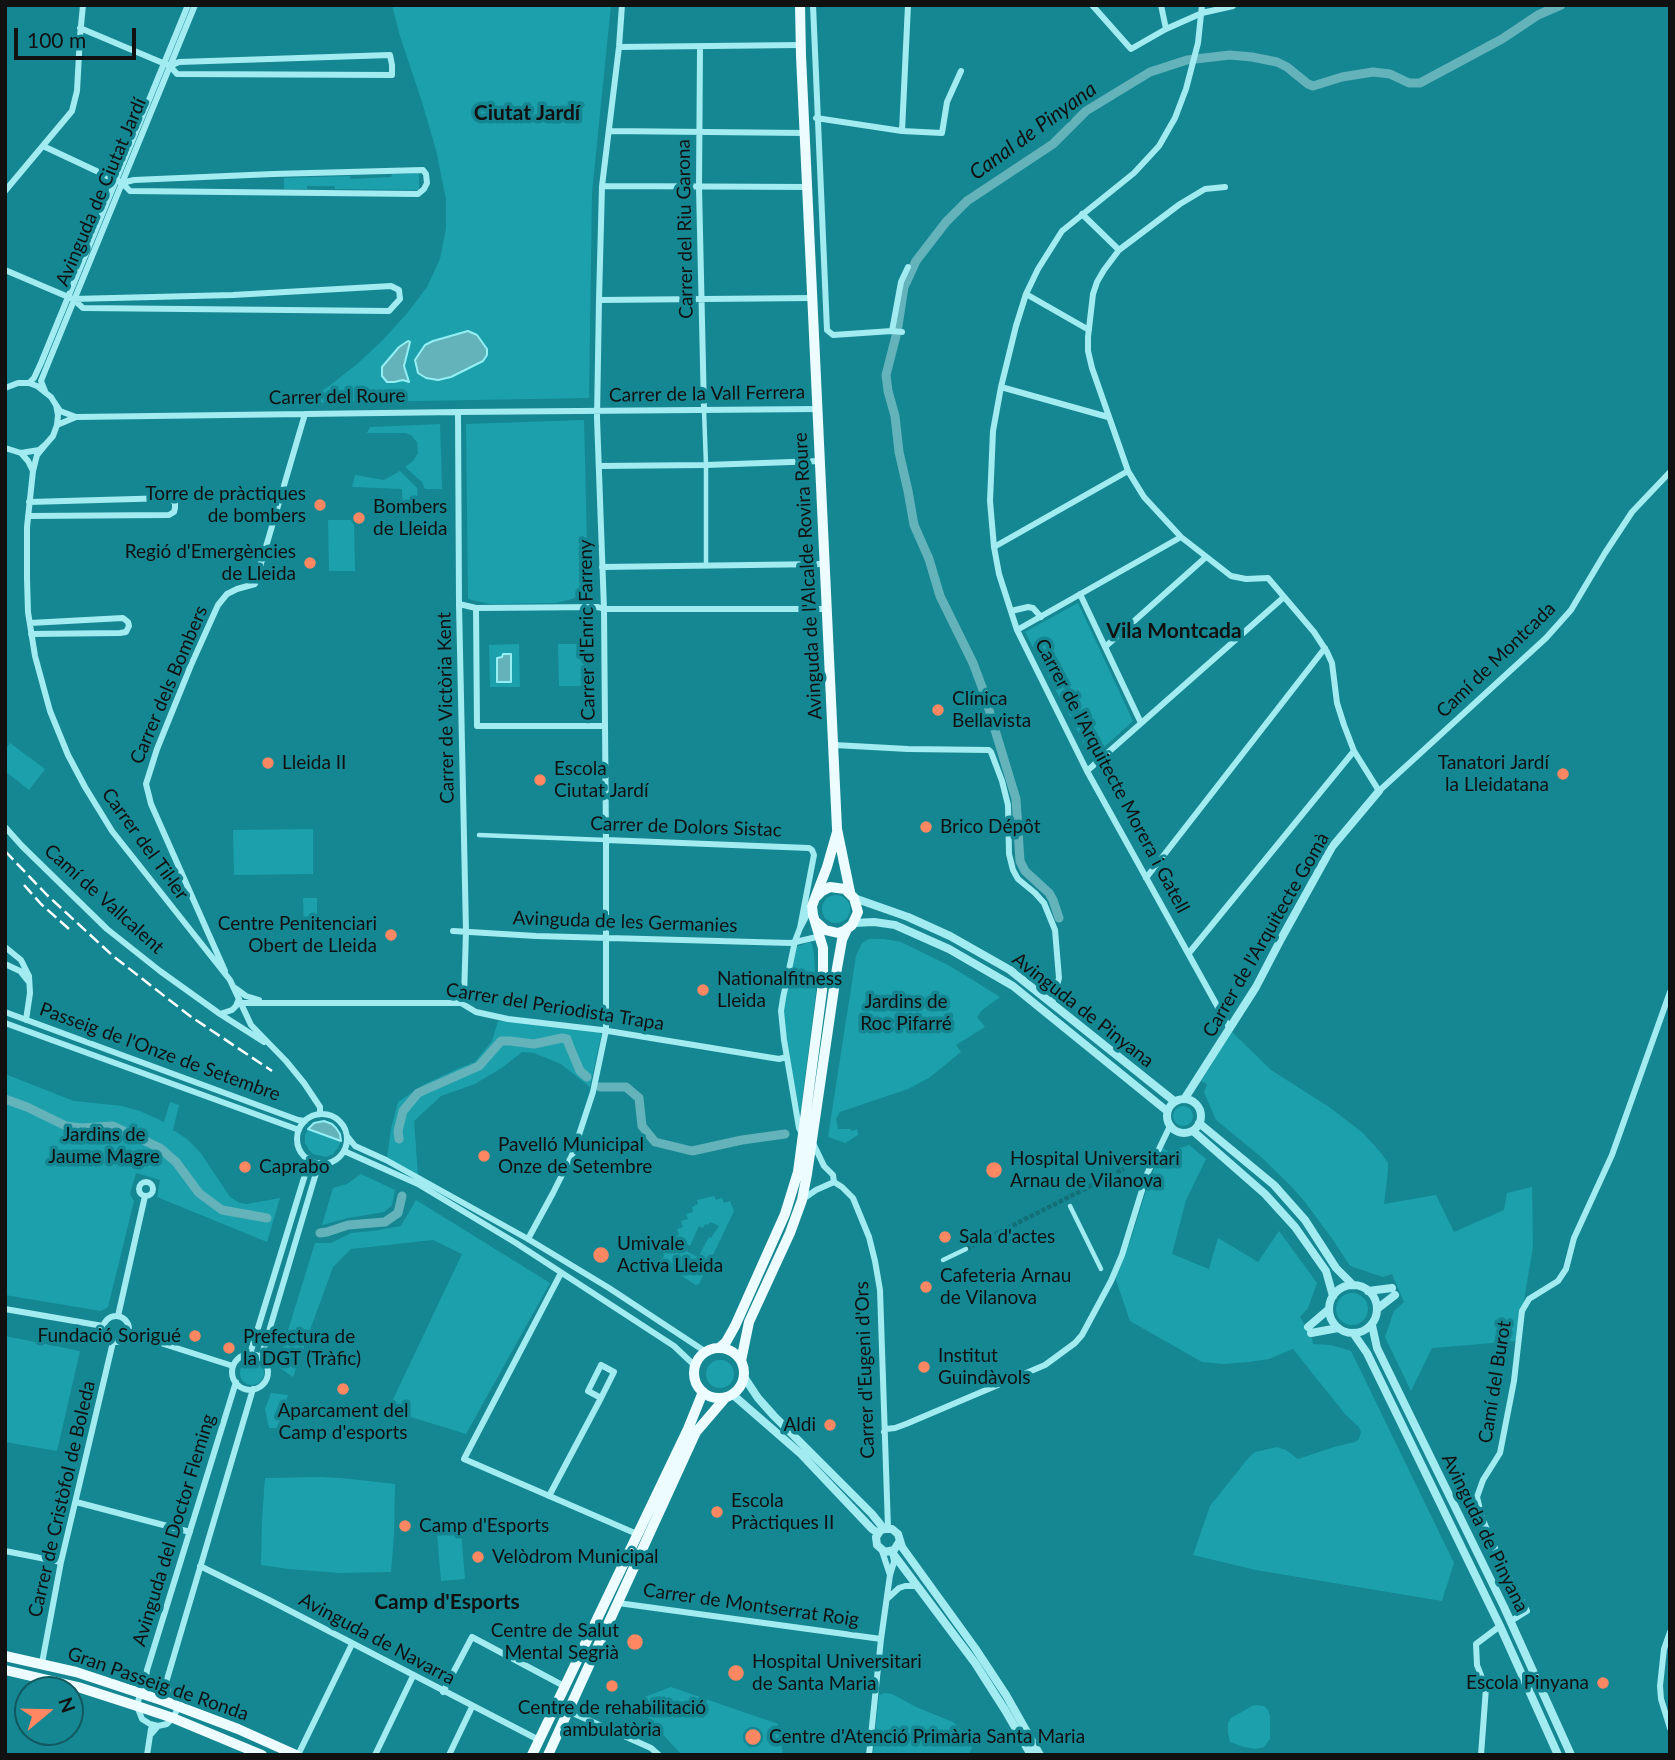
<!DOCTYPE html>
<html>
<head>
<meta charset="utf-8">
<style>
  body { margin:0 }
  #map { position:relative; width:1675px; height:1760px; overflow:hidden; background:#148792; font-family:Lato,sans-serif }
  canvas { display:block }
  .frame { position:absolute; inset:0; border:7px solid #111; pointer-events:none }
  .north { position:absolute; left:14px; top:1676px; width:70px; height:70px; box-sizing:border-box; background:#148792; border:2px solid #13585e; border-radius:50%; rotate:71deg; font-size:19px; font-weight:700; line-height:28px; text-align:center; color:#111 }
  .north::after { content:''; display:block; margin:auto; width:24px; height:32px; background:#ff8762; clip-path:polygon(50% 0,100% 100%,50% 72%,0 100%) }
  .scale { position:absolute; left:14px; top:28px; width:122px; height:32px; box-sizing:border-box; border:4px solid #111; border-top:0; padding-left:9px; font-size:21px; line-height:24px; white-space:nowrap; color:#111; -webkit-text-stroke:5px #148792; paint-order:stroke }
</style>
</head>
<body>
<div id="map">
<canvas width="1675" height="1760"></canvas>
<div class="frame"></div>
<div class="north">N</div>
<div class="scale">100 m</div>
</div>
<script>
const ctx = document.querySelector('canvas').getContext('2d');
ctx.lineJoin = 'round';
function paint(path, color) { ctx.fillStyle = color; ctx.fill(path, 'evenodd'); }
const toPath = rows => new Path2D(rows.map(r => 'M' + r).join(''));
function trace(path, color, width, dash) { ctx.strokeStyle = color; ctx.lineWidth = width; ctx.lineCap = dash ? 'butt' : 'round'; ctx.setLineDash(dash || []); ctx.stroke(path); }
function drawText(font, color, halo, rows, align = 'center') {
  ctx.font = font + ' Lato,sans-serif'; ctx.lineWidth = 7; ctx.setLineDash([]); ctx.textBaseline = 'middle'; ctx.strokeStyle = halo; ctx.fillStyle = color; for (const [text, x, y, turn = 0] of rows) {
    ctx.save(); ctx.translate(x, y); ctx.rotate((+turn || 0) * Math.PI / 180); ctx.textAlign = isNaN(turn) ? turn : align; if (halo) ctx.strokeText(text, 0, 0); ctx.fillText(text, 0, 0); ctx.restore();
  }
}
paint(toPath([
  [392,5,611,5,592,193,589,398,301,403,328,387,357,364,382,341,409,311,427,287,440,259,446,228,446,199,436,150,422,102,400,36],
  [419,173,419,190,335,189,335,186,307,186,307,189,284,189,284,178,350,176,350,179,391,177,392,174],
  [584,420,588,586,586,592,572,599,556,603,489,604,468,599,466,424],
  [440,424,442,489,425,489,422,482,405,467,413,461,418,453,417,442,411,435,405,433,367,433,370,427],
  [400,471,417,488,418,515,403,515,402,489,352,487,355,475,384,480],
  [328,520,354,520,355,571,329,571],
  [1078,603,1133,721,1092,758,1025,632],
  [519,644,520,687,490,687,489,645],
  [558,644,587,644,587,686,559,686],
  [10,743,45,769,29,790,5,771,5,750],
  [313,829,313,874,234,875,233,830],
  '822 909a14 14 0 1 1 28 0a14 14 0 1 1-28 0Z',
  [303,898,317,898,317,926,304,927],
  [869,939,884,939,901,942,950,966,1000,997,982,1010,977,1017,985,1027,956,1045,961,1052,929,1078,908,1089,840,1112,836,1119,838,1129,850,1129,852,1131,857,1129,858,1135,845,1143,828,1137,856,956,862,943],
  [810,942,812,944,814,953,816,993,800,1114,788,1049,783,1011,796,947],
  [498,1021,570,1025,602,1031,590,1087,561,1064,534,1053,522,1052,503,1067,475,1084,441,1096,414,1121,418,1175,387,1158,391,1129,398,1102,423,1085,457,1069,475,1062,492,1041],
  [1232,1032,1271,1070,1329,1107,1363,1133,1381,1153,1388,1163,1388,1170,1384,1204,1436,1195,1454,1232,1504,1210,1507,1193,1532,1187,1533,1247,1517,1341,1432,1348,1411,1391,1385,1337,1394,1311,1404,1302,1392,1274,1383,1277,1350,1266,1333,1240,1305,1202,1291,1186,1260,1156,1216,1120,1204,1092,1207,1084,1201,1081],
  [5,1074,74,1101,122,1106,140,1111,164,1122,170,1102,179,1105,173,1130,187,1139,200,1152,230,1197,240,1203,247,1204,280,1198,267,1242,157,1197,160,1180,136,1173,130,1194,134,1201,108,1307,101,1311,5,1295],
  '1173 1116a10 10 0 1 1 20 0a10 10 0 1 1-20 0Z',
  [308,1129,341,1141,338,1148,333,1154,326,1157,313,1154,309,1150,305,1143,305,1135],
  [1189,1145,1206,1159,1186,1200,1172,1254,1209,1269,1218,1238,1258,1262,1279,1231,1317,1283,1308,1308,1300,1317,1312,1338,1313,1344,1331,1345,1351,1351,1454,1563,1442,1601,1256,1570,1193,1555,1210,1506,1250,1456,1255,1452,1277,1447,1286,1450,1298,1459,1334,1447,1355,1442,1359,1439,1361,1432,1359,1427,1345,1414,1293,1349,1269,1359,1248,1362,1223,1364,1202,1362,1130,1321,1115,1277,1132,1236,1149,1181,1163,1148,1169,1152],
  [361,1174,395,1190,392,1205,384,1212,348,1218,322,1225,333,1188,347,1184],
  [714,1196,716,1200,722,1198,724,1203,730,1201,734,1211,699,1284,696,1285,658,1261,664,1257,663,1252,669,1250,668,1245,674,1242,672,1237,679,1235,677,1229,683,1227,681,1221,688,1219,686,1214,693,1212,692,1207,698,1204,697,1200],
  [710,1222,719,1226,711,1238,709,1237,698,1257,684,1250,687,1244,690,1246,699,1226,703,1228,705,1224,708,1225],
  [416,1200,550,1283,466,1434,388,1410,462,1254,433,1240,351,1249,333,1267,293,1377,277,1366,315,1243,331,1243,351,1233,373,1231,401,1226],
  '1336 1309a16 16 0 1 1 32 0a16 16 0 1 1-32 0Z',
  [5,1336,80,1351,57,1451,5,1442],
  '706 1374a14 14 0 1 1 28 0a14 14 0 1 1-28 0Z',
  '240 1373a12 12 0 1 1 24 0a12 12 0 1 1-24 0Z',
  [271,1393,288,1395,277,1428,269,1428,265,1409],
  [320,1477,341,1478,395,1484,394,1534,391,1572,339,1573,289,1569,261,1565,262,1519,265,1478],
  [461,1531,465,1579,441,1581,437,1533],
  [671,1687,778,1724,783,1755,682,1755,644,1714,639,1699],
  [885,1693,892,1694,916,1707,953,1722,969,1738,972,1748,968,1755,873,1755,879,1695],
  [1254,1705,1264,1706,1268,1710,1270,1716,1270,1739,1264,1747,1256,1749,1244,1747,1230,1742,1228,1733,1228,1723,1231,1718]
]), '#1ca1ac');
const water = toPath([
  [468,331,477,335,487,349,487,355,483,361,451,377,438,380,426,378,418,373,415,360,425,345,433,341,468,331],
  [408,341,410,342,404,366,409,382,403,380,394,382,387,382,382,376,382,367,399,347,408,341],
  [503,654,511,654,511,682,497,682,497,658,502,657,503,654],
  [324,1121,332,1124,336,1128,340,1134,341,1141,308,1129,314,1123,324,1121]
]);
paint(water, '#64b2ba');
trace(water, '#94eef4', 2);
trace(toPath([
  [1059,918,1053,900,1049,893,1025,871,1020,861,1016,799,982,687,973,663,940,596,929,559,914,525,908,491,899,452,895,416,888,391,886,375,897,332,904,287,916,261,946,222,967,201,1053,144,1086,111,1150,72,1187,60,1230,55,1252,57,1277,62,1287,67,1308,84,1313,86,1342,77,1373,72,1390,74,1409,83,1420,83,1502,39,1538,15,1561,5],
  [600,1087,626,1087,639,1098,642,1126,655,1142,692,1151,742,1140,785,1134],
  [5,1099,27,1107,66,1126,81,1128,113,1126,160,1148,176,1162,199,1193,222,1210,267,1218],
  [399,1139,398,1131,403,1111,418,1093,479,1066,501,1041,510,1041,534,1044,562,1038,567,1039,569,1045,580,1071,587,1077],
  [320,1233,327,1232,348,1225,385,1222,398,1213,402,1196]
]), '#64b2ba', 9);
trace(toPath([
  [966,1249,1124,1169]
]), '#136f78', 4.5, [4.5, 2]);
trace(toPath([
  [704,410,706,465,706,565],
  [479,835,606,840],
  [1070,1206,1101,1269],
  [943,1260,966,1249]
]), '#a2ebf1', 4.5);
trace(toPath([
  [813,5,827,330,833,335,892,331,902,332],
  [1092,5,1131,49,1166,29,1202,13,1233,6],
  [1161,5,1166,29],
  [1202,5,1198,43,1186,89,1175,118,1159,146,1134,173,1062,231,1038,269,1026,294,1016,326,1001,387,993,431,990,501,994,547,999,574,1017,630,1087,771,1230,1029],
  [80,28,170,66,177,74,392,75,392,65,390,55,179,62,170,66],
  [619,47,800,45],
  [700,48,699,187,704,410],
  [816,118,902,131,942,133,947,102,961,71],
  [609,131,805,133],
  [902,131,908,5],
  [43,146,122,183,130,191,418,194,424,189,427,183,426,174,423,170,273,174,134,180,122,183],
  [602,186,807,187],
  [1225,187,1205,189,1180,204,1119,250,1104,270,1097,282,1093,294,1088,337,1088,351,1092,368,1128,471,1144,497,1181,537,1231,576,1246,579,1268,578,1314,632,1327,652,1332,663,1337,703,1344,725,1354,751,1379,791,1546,638,1571,610,1605,553,1632,512,1670,472],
  [5,191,72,111,77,91,80,36,83,5],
  [1082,214,1119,250],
  [5,270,73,299,83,308,389,311,400,299,399,290,391,286,233,295,73,299],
  [1026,294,1089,330],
  [599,300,812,298],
  [892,331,901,282,908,267],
  [29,383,34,378,41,363,188,5],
  [1001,387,1108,417],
  [5,388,18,383,29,383,37,386,51,397,56,405,58,415,57,425,53,436,46,444,39,450,21,453,5,448],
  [45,391,41,381,45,371,195,5],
  [56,405,60,411,76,417,458,412,817,409],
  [458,412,459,604,466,931,464,998,461,1003],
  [57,425,76,417],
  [46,444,37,455,33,471,27,527,27,579,28,612,35,656,50,711,68,755,85,787,112,831,230,980,251,1025,286,1061,304,1083,320,1107,320,1114],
  [21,453,28,461,33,471],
  [599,466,706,465,820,461],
  [28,516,169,515,174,512,175,508,175,503,170,498,29,502],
  [994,547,1128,471],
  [602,567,824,564],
  [1080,594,1141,723],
  [459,604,476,608,598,607,604,609,827,609],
  [476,608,477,726,605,726],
  [1011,611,1028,607,1033,608,1041,617],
  [30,623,123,618,128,622,129,626,126,632,120,633,31,634],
  [1017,630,1181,537],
  [1105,647,1206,557],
  [834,745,908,749,989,750,991,752,1002,781,1008,805,1009,854,1013,870,1018,879,1035,893,1044,903,1055,930,1059,978,1052,1003],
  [1087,771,1284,597],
  [5,827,22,846,107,929,160,971,220,1014,264,1042],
  [606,840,809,848,812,850,814,855,800,928],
  [1146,878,1325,648],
  [453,931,536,936,791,943,821,936],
  [5,947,21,960,29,976,30,993,26,1020],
  [1189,953,1354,751],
  [5,964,20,971,28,981],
  [225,971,151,804,146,784,157,749,191,665,218,605,227,594,237,589,255,584,305,414],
  [235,988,246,996,259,1000],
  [241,1003,461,1003,476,1012,508,1019,602,1030,779,1059,787,1057],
  [5,1012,298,1120,305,1121],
  [220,1014,232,1010,236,1006,239,999],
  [5,1023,299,1130],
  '297 1139a25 25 0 1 1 50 0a25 25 0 1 1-50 0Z',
  [802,1134,799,1128,784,1040,781,1011,783,998,795,941,800,928,812,905],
  [347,1136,355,1146,386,1160,528,1239,609,1288,706,1352],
  [813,1143,824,1166,833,1175,834,1182,842,1187,853,1198,869,1237,875,1261,880,1290,888,1528],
  [344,1151,418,1184,516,1243,674,1346,692,1363,695,1370],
  '139 1189a7 7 0 1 1 14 0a7 7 0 1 1-14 0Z',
  [803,1199,816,1190,834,1182],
  [528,1239,553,1193,573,1153,593,1092,606,1030,606,840,604,609,597,418,599,300,602,186,619,47,622,5],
  [561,1273,464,1459,637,1534],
  [5,1309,103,1326],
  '103 1329a13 13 0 1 1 26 0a13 13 0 1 1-26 0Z',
  [118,1316,145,1196],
  [129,1333,233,1366],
  [250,1354,308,1165,307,1158],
  '232 1372a18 18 0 1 1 36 0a18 18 0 1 1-36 0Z',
  [261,1358,319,1163],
  [884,1432,886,1429,895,1428,906,1424,1045,1365,1075,1343,1082,1335,1111,1281,1122,1255,1147,1174,1170,1126],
  [549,1496,601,1398,614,1372,601,1365,588,1391,601,1398],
  [76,1502,190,1532],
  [5,1551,61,1562],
  [882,1551,890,1575],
  [200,1566,269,1600,539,1740],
  [888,1598,899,1588,905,1586,917,1586],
  [618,1603,881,1639],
  [1511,1621,1527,1611,1501,1562,1482,1518,1477,1497,1483,1480,1500,1453,1514,1381,1522,1311,1529,1299,1558,1281,1566,1269,1574,1238,1612,1155,1670,992],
  [1670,1632,1664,1649,1660,1686,1661,1699,1670,1728],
  [42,1663,61,1562,113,1342],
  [165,1686,253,1389],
  [145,1688,147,1670,236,1382],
  [443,1692,472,1637,564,1686],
  [568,1711,651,1748,659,1755],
  [152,1733,158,1726,167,1724,173,1718,178,1708,177,1700,172,1690,165,1686,156,1685,145,1688,140,1694,137,1706,142,1719,150,1724,158,1726],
  [147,1755,151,1729],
  [298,1755,352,1644],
  [375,1755,413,1676],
  [449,1755,472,1707],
  [869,1755,881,1639,890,1575,894,1562,893,1556],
  [1481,1755,1486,1688,1477,1665,1476,1644,1500,1626]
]), '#a2ebf1', 6);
trace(toPath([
  [854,898,908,917,950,936,1010,970,1174,1101],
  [854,923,874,922,895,925,949,949,1013,986,1167,1111],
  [1185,1098,1256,987,1281,939,1332,847,1379,791],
  '1167 1116a17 17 0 1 1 34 0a17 17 0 1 1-34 0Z',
  [1199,1123,1274,1185,1305,1220,1336,1268,1353,1285],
  [1193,1131,1265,1194,1295,1227,1326,1271,1333,1296],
  '1329 1309a24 24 0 1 1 48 0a24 24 0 1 1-48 0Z',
  [1368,1291,1392,1288],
  [1377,1309,1395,1295],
  [1372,1325,1377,1348,1504,1607,1571,1755],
  [1308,1327,1329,1309],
  [1311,1333,1338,1328],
  [1353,1333,1367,1353,1500,1626,1558,1755],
  [744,1377,758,1398,774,1416,872,1514,884,1529],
  [732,1394,801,1454,872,1529,878,1533],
  [899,1542,894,1550,885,1552,877,1545,876,1537,880,1531,884,1529,892,1529,898,1534,902,1547,975,1648,1006,1695,1040,1755],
  [891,1551,975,1663,1005,1710,1031,1755]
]), '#a2ebf1', 8);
trace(toPath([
  [800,5,801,56,837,829,850,892],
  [815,921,825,930,838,933,844,931,852,925,858,912,854,898,845,889,830,887,822,891,817,896],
  [719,1348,726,1342,735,1326,785,1214,798,1172,823,983,823,948,813,915,812,906,827,867,837,832],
  '694 1373a25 25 0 1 1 50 0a25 25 0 1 1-50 0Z',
  [741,1361,749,1322,790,1233,802,1200,807,1174,837,968,842,940,847,929],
  [5,1656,76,1672,164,1701,238,1729,296,1755],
  [5,1670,78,1687,137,1706,173,1718,262,1755],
  [532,1755,688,1429,703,1392],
  [548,1755,696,1432,726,1397]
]), '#ecfcff', 10);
trace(toPath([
  [5,851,47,895,113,956,190,1016,272,1071],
  [24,885,41,904,69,929]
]), '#fff', 2.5, [12, 5]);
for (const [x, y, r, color] of [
  [320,505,7,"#ff8762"],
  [359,518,7,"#ff8762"],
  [310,563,7,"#ff8762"],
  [938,710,7,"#ff8762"],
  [268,763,7,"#ff8762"],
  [1563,774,7,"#ff8762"],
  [540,780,7,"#ff8762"],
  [926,827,7,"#ff8762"],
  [391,935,7,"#ff8762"],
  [703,990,7,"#ff8762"],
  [484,1156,7,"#ff8762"],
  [245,1167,7,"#ff8762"],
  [994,1170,9,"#ff8762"],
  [945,1237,7,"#ff8762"],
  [601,1255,9,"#ff8762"],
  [926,1287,7,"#ff8762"],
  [195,1336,7,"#ff8762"],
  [229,1348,7,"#ff8762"],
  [924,1367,7,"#ff8762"],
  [343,1389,7,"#ff8762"],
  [830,1425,7,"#ff8762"],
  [717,1512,7,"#ff8762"],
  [405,1526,7,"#ff8762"],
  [478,1557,7,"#ff8762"],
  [635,1642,9,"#ff8762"],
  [736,1673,9,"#ff8762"],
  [1603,1683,7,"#ff8762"],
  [612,1686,7,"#ff8762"],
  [753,1737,9,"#ff8762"]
]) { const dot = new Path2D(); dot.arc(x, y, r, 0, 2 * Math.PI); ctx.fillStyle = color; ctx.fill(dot); trace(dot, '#148792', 2.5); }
drawText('19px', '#111', '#148792', [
  ["Avinguda de Ciutat Jardí",101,192,-67],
  ["Carrer del Riu Garona",685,229,-91],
  ["Carrer de la Vall Ferrera",707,394,-1],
  ["Carrer del Roure",337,397,-1],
  ["Avinguda de l'Alcalde Rovira Roure",808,576,-93],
  ["Carrer d'Enric Farreny",587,630,-91],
  ["Camí de Montcada",1496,660,-44],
  ["Carrer dels Bombers",169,685,-67],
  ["Carrer de Victòria Kent",446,708,-91],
  ["Carrer de l'Arquitecte Morera i Gatell",1112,776,62],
  ["Carrer de Dolors Sistac",686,827,2],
  ["Carrer del Til·ler",145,844,54],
  ["Camí de Vallcalent",104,899,42],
  ["Avinguda de les Germanies",625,922,2],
  ["Carrer de l'Arquitecte Gomà",1266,935,-60],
  ["Carrer del Periodista Trapa",555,1007,9],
  ["Avinguda de Pinyana",1083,1010,38],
  ["Passeig de l'Onze de Setembre",160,1052,20],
  ["Carrer d'Eugeni d'Ors",865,1370,-92],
  ["Camí del Burot",1495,1382,-81],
  ["Carrer de Cristòfol de Boleda",62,1499,-77],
  ["Avinguda del Doctor Fleming",174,1530,-73],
  ["Avinguda de Pinyana",1485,1533,64],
  ["Carrer de Montserrat Roig",751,1605,8],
  ["Avinguda de Navarra",377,1639,28],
  ["Gran Passeig de Ronda",158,1684,19]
]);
drawText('19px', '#111', '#148792', [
  ["Torre de pràctiques",306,494,"right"],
  ["de bombers",306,516,"right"],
  ["Bombers",373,507],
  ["de Lleida",373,529],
  ["Regió d'Emergències",296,552,"right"],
  ["de Lleida",296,574,"right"],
  ["Clínica",952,699],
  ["Bellavista",952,721],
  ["Lleida II",282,763],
  ["Tanatori Jardí",1549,763,"right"],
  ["la Lleidatana",1549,785,"right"],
  ["Escola",554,769],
  ["Ciutat Jardí",554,791],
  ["Brico Dépôt",940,827],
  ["Centre Penitenciari",377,924,"right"],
  ["Obert de Lleida",377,946,"right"],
  ["Nationalfitness",717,979],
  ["Lleida",717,1001],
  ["Pavelló Municipal",498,1145],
  ["Onze de Setembre",498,1167],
  ["Hospital Universitari",1010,1159],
  ["Arnau de Vilanova",1010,1181],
  ["Caprabo",259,1167],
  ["Sala d'actes",959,1237],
  ["Umivale",617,1244],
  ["Activa Lleida",617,1266],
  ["Cafeteria Arnau",940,1276],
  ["de Vilanova",940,1298],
  ["Fundació Sorigué",181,1336,"right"],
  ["Prefectura de",243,1337],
  ["la DGT (Tràfic)",243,1359],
  ["Institut",938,1356],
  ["Guindàvols",938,1378],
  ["Aparcament del",343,1411,"center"],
  ["Camp d'esports",343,1433,"center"],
  ["Aldi",816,1425,"right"],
  ["Escola",731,1501],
  ["Pràctiques II",731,1523],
  ["Camp d'Esports",419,1526],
  ["Velòdrom Municipal",492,1557],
  ["Centre de Salut",619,1631,"right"],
  ["Mental Segrià",619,1653,"right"],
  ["Hospital Universitari",752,1662],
  ["de Santa Maria",752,1684],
  ["Escola Pinyana",1589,1683,"right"],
  ["Centre de rehabilitació",612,1708,"center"],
  ["ambulatòria",612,1730,"center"],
  ["Centre d'Atenció Primària Santa Maria",769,1737]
], 'left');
drawText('19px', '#111', '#148792', [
  ["Jardins de",906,1002],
  ["Roc Pifarré",906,1024],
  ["Jardins de",104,1135],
  ["Jaume Magre",104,1157]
]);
drawText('bold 21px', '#111', '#148792', [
  ["Ciutat Jardí",527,113],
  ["Vila Montcada",1174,631],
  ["Camp d'Esports",447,1602]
]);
drawText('italic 21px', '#111', '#148792', [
  ["Canal de Pinyana",1033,131,-36]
]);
</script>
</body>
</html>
